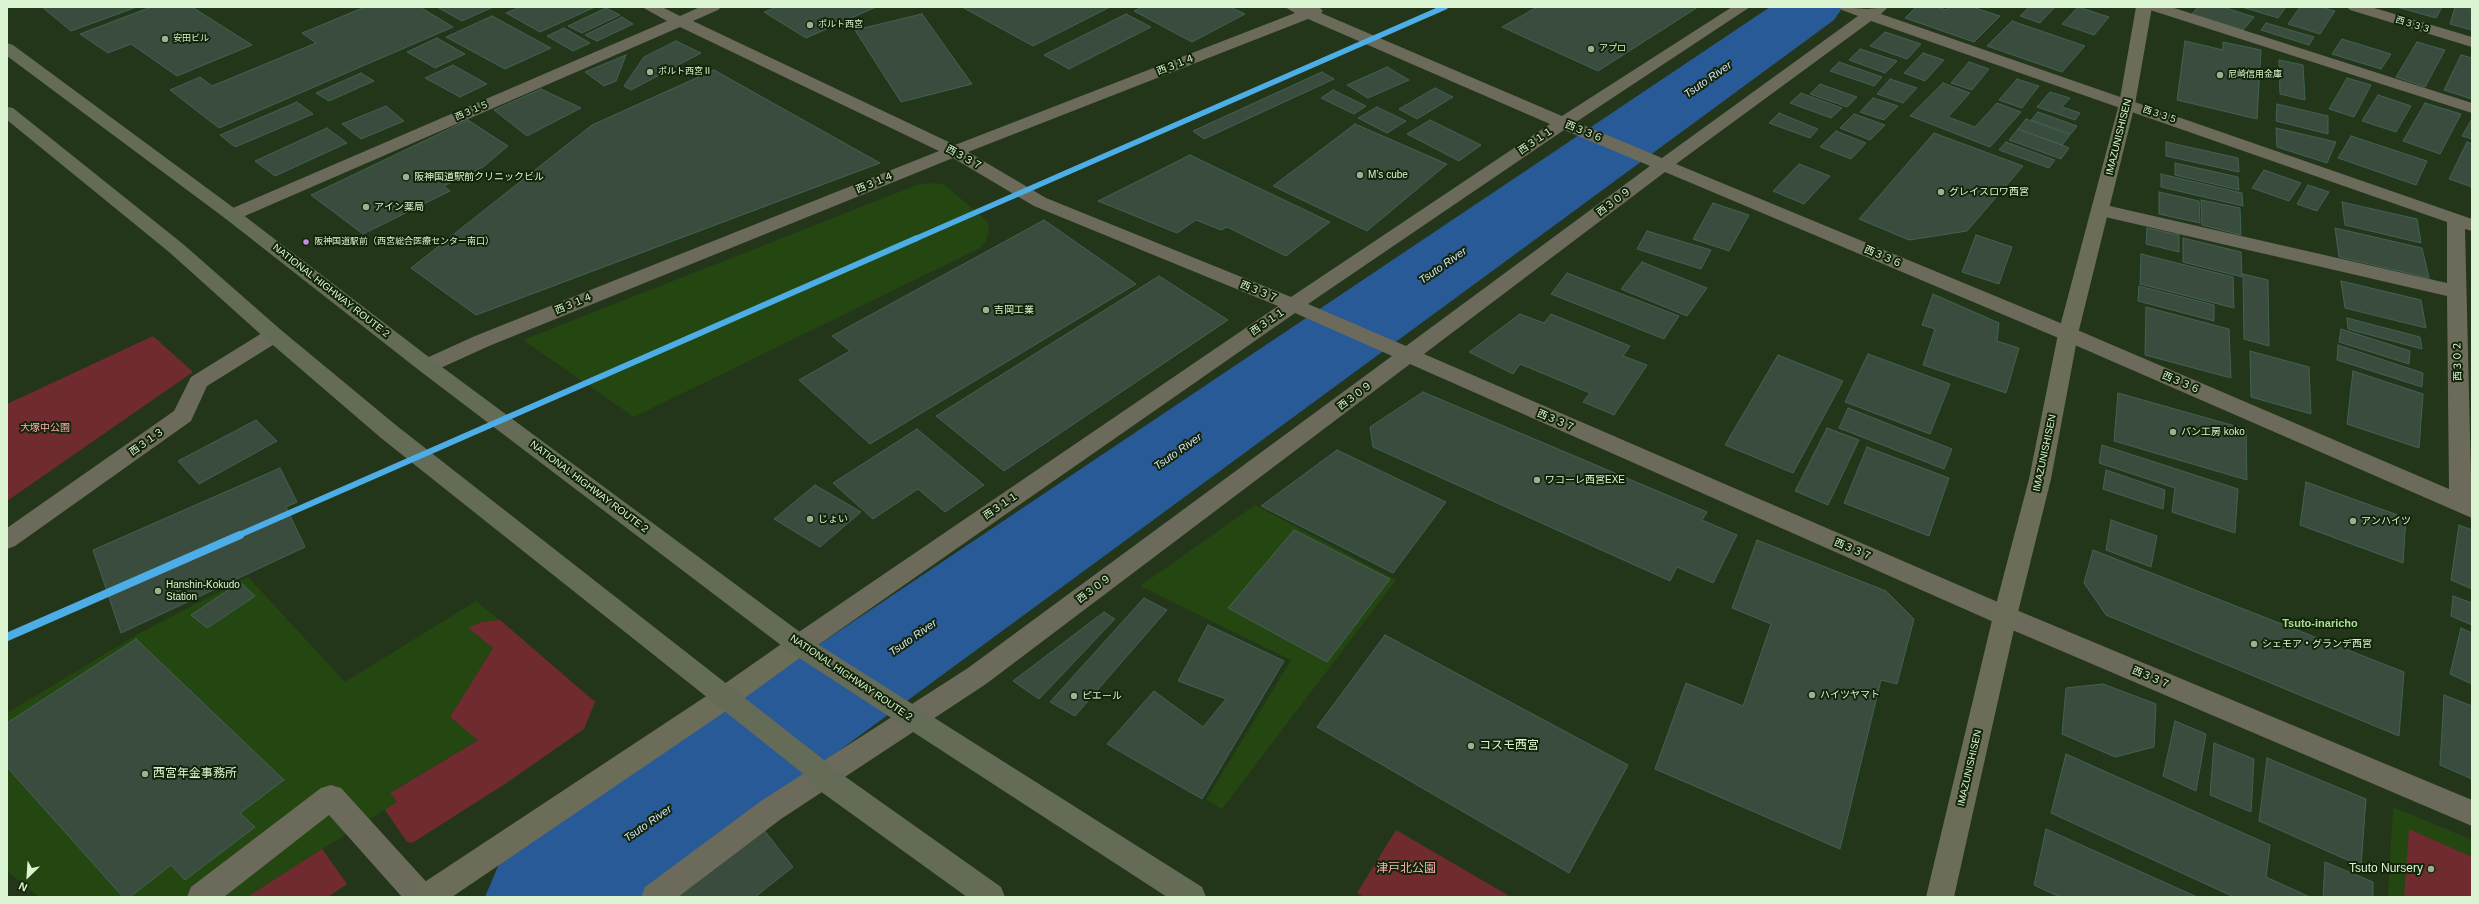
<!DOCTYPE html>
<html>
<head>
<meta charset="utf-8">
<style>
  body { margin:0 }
  #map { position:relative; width:2479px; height:904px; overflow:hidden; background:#24361a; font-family:Arial,sans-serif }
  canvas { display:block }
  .frame { position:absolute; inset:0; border:8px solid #dbf4d1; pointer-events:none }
  .north { position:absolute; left:8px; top:856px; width:40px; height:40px; -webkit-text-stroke:3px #122409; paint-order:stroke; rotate:205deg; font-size:11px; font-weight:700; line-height:16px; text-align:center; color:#dbf4d1 }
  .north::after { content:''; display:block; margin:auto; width:14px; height:18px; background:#dbf4d1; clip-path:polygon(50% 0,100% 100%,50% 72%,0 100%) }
</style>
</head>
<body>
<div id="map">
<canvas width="2479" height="904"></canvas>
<div class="frame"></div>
<div class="north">N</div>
</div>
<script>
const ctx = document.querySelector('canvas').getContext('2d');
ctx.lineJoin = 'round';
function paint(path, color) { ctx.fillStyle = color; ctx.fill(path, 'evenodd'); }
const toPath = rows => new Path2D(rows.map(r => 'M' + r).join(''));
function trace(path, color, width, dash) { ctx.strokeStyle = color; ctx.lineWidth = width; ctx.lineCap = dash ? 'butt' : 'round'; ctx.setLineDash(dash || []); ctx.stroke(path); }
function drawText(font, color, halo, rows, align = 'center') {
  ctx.font = font + ' Arial,"Noto Sans JP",sans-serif'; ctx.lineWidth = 4; ctx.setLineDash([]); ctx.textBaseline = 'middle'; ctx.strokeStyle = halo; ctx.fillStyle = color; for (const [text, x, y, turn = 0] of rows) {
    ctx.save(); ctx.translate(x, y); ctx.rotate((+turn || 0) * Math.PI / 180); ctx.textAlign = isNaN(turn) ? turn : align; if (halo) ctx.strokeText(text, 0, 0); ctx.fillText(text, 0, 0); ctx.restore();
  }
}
paint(toPath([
  [933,183,945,185,987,221,989,230,986,241,980,248,634,417,523,340,917,185],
  [1255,505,1396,580,1222,809,1206,800,1291,660,1140,586],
  [248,577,345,682,476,601,500,620,482,622,469,628,493,648,450,717,479,739,390,793,397,802,247,897,39,897,7,871,7,713,140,633],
  [2393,807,2472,840,2472,897,2388,897]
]), '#244610');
paint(toPath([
  [153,336,193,372,7,501,7,404],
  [500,620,595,702,584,729,505,784,412,843,407,842,385,810,397,802,390,793,478,740,450,717,493,648,468,628,482,622],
  [2409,829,2472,857,2472,897,2404,897],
  [1396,830,1511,897,1364,897,1357,893],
  [322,849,347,884,328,897,247,897]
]), '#6f2b30');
paint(toPath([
  [1770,7,1843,7,1834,20,640,897,485,897,502,857,1770,7]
]), '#285a98');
const building = toPath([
  [42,7,137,7,71,31,42,7],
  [151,7,192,7,252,45,177,76,131,44,108,53,80,34,151,7],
  [365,7,420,7,453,27,219,128,170,90,200,77,212,86,316,43,302,33,365,7],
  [437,7,493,7,462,21,437,7],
  [520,7,595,7,540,32,506,13,520,7],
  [777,7,876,7,806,38,764,12,777,7],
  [962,7,1110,7,1033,46,962,7],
  [1142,7,1230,7,1245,14,1192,42,1134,11,1142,7],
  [1537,7,1698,7,1598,71,1502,27,1537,7],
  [1916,7,1937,7,1946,10,1949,7,1972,7,2000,16,1974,42,1905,18,1916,7],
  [2029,7,2055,7,2040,23,2020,16,2029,7],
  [2078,7,2109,17,2094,35,2062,24,2078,7],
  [2198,7,2223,7,2254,17,2243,30,2192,14,2198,7],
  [2242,7,2286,7,2278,18,2242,7],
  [2300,7,2321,7,2335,11,2320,34,2288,24,2300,7],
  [2397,7,2442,7,2436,18,2397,7],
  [2455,7,2472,8,2472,30,2450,24,2455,7],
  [606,8,620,15,582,33,568,26,606,8],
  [922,14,972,84,901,102,855,30,922,14],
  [1126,14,1151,27,1069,69,1044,55,1126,14],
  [492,16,551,48,505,69,446,37,492,16],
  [622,17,633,24,597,41,585,35,622,17],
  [2012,21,2085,46,2062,72,1987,46,2012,21],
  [2266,23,2314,37,2309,45,2261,30,2266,23],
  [564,28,590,43,573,51,547,36,564,28],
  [1885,32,1921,44,1907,59,1870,46,1885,32],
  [437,38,465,54,435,68,407,52,437,38],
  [2342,39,2391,54,2381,69,2332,54,2342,39],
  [676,41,701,53,631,90,624,86,644,57,676,41],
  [2185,41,2223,50,2223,42,2261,50,2257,119,2177,100,2185,41],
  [2417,42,2445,50,2425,87,2396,77,2417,42],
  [1860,49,1897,61,1885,73,1849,60,1860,49],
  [1923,53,1944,60,1925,81,1904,73,1923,53],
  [626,55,616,81,604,86,585,72,626,55],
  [2461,55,2472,58,2472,99,2444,90,2461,55],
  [2279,60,2303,65,2305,100,2280,94,2279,60],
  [1839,62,1882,77,1874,86,1830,71,1839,62],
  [1969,62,1989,69,1972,90,1951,83,1969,62],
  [453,65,487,84,460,97,425,78,453,65],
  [1387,67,1409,80,1368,98,1347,85,1387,67],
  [714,70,880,163,476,315,411,268,592,125,714,70],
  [1322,72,1334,79,1204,139,1193,131,1322,72],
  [361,73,374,81,329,101,316,93,361,73],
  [2347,78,2371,85,2354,117,2329,109,2347,78],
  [1890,79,1917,88,1903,103,1877,94,1890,79],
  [2017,79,2039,86,2022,108,1999,100,2017,79],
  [1943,83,1970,93,1948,117,1975,127,1997,103,2021,112,1990,147,1910,116,1943,83],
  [1820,84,1857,97,1847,107,1810,94,1820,84],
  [1435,88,1453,97,1417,119,1399,109,1435,88],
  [541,89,581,108,527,136,494,110,541,89],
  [1333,90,1366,106,1354,114,1321,98,1333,90],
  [2050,92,2070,98,2062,107,2080,113,2075,120,2037,107,2050,92],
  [1801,93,1842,108,1831,118,1790,103,1801,93],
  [2378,95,2411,106,2396,132,2362,121,2378,95],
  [1873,98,1898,106,1884,120,1860,112,1873,98],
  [297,102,313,114,235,147,220,135,297,102],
  [2425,103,2461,114,2440,154,2403,141,2425,103],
  [2277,104,2328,116,2328,134,2276,121,2277,104],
  [386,106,404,121,361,139,342,124,386,106],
  [1377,107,1406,121,1387,133,1358,118,1377,107],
  [2038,112,2077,126,2071,134,2031,120,2038,112],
  [1779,113,1818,129,1810,138,1769,123,1779,113],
  [1854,114,1885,125,1870,140,1840,128,1854,114],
  [2026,119,2070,135,2062,145,2018,129,2026,119],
  [2472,119,2472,139,2462,136,2472,119],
  [468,120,508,146,483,167,444,186,450,191,363,234,311,195,468,120],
  [1430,120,1481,145,1459,161,1407,134,1430,120],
  [1355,124,1447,164,1367,231,1273,186,1355,124],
  [327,128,347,143,275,176,255,161,327,128],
  [2276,128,2336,142,2327,163,2277,147,2276,128],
  [2018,129,2062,145,2069,148,2061,159,2009,140,2018,129],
  [1836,131,1866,143,1851,159,1820,147,1836,131],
  [1934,133,2023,166,1967,231,1909,240,1859,219,1934,133],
  [2351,136,2427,161,2416,185,2338,158,2351,136],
  [2006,142,2055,160,2049,168,1999,150,2006,142],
  [2166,142,2238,158,2239,172,2166,156,2166,142],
  [2467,142,2472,144,2472,187,2449,179,2467,142],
  [1190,155,1330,222,1286,256,1227,227,1221,230,1196,220,1177,233,1098,201,1190,155],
  [2175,163,2238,177,2239,190,2175,175,2175,163],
  [1799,164,1830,176,1804,204,1773,191,1799,164],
  [2264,170,2301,183,2289,201,2252,188,2264,170],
  [2161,174,2242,193,2243,206,2161,187,2161,174],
  [2308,185,2329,192,2317,211,2297,204,2308,185],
  [2159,192,2199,201,2200,223,2159,214,2159,192],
  [2201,200,2240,208,2241,235,2202,225,2201,200],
  [2342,202,2417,219,2421,243,2345,225,2342,202],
  [1713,203,1749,215,1729,251,1693,239,1713,203],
  [1044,220,1136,284,870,444,799,380,850,351,832,336,1044,220],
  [2147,228,2179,235,2179,252,2146,244,2147,228],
  [2335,228,2422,248,2429,278,2339,257,2335,228],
  [1647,231,1711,250,1701,269,1637,249,1647,231],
  [1976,235,2012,247,1999,284,1962,272,1976,235],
  [2183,238,2241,252,2242,277,2183,262,2183,238],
  [2141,254,2233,277,2234,308,2140,284,2141,254],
  [1642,262,1707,288,1687,316,1621,289,1642,262],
  [1567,273,1679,316,1664,339,1551,294,1567,273],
  [2243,274,2268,280,2269,346,2244,339,2243,274],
  [1159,276,1228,320,1004,471,936,416,1159,276],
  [2341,281,2421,300,2426,328,2345,308,2341,281],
  [2139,286,2214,305,2214,321,2138,301,2139,286],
  [1933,294,1999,323,1997,341,2019,348,2006,393,1923,365,1935,329,1922,325,1933,294],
  [2146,307,2229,329,2231,378,2145,355,2146,307],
  [1520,314,1544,323,1551,314,1630,346,1623,356,1647,365,1614,415,1583,402,1590,393,1520,364,1513,374,1469,352,1520,314],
  [2347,318,2420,337,2422,349,2348,329,2347,318],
  [2341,329,2410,351,2409,364,2339,342,2341,329],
  [2338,345,2423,373,2422,387,2337,360,2338,345],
  [2250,351,2309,367,2311,414,2251,397,2250,351],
  [1868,354,1950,384,1930,434,1845,402,1868,354],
  [1778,355,1843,381,1793,473,1725,445,1778,355],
  [2353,371,2423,394,2419,448,2347,424,2353,371],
  [1423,392,1707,512,1702,520,1737,535,1713,583,1677,567,1670,581,1373,447,1370,427,1423,392],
  [2118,393,2246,429,2247,480,2114,441,2118,393],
  [1848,408,1952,449,1944,469,1839,428,1848,408],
  [256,420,277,441,199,484,178,461,256,420],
  [1827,428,1859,440,1828,505,1795,491,1827,428],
  [917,429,984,485,945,512,918,489,873,519,833,483,917,429],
  [2102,445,2238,489,2235,533,2172,512,2175,488,2099,463,2102,445],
  [1867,447,1949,478,1929,536,1844,503,1867,447],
  [1337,450,1446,502,1393,573,1261,506,1337,450],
  [280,468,297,502,286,507,305,547,121,633,93,550,280,468],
  [2106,470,2165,490,2163,509,2103,489,2106,470],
  [2306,482,2406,518,2403,563,2300,525,2306,482],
  [815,485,861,512,820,547,774,519,815,485],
  [2111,520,2157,536,2151,567,2106,550,2111,520],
  [2459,525,2472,530,2472,589,2451,580,2459,525],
  [1294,530,1390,579,1327,662,1228,608,1294,530],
  [1757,540,1886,591,1914,619,1897,684,1881,680,1840,849,1655,769,1686,683,1743,706,1771,624,1732,608,1757,540],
  [2093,550,2404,672,2399,736,2106,615,2084,583,2093,550],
  [240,582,255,596,207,628,191,615,240,582],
  [2453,596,2472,603,2472,625,2451,616,2453,596],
  [1144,598,1167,610,1075,716,1050,702,1144,598],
  [1104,612,1115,619,1039,699,1013,681,1104,612],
  [1208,625,1284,661,1202,799,1107,744,1154,691,1203,727,1226,699,1178,681,1208,625],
  [2461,628,2472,633,2472,684,2450,674,2461,628],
  [1385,635,1628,765,1569,873,1317,727,1385,635],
  [136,639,284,780,240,813,255,827,185,880,171,865,130,897,123,897,7,767,7,723,136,639],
  [2103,684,2156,704,2154,747,2115,757,2062,734,2066,688,2103,684],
  [2444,695,2472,706,2472,779,2440,765,2444,695],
  [2175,721,2206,734,2196,791,2163,776,2175,721],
  [2214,743,2254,759,2251,812,2210,795,2214,743],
  [2066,754,2270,845,2266,877,2310,897,2234,897,2051,813,2066,754],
  [2267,758,2366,799,2361,866,2259,821,2267,758],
  [2046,829,2197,897,2060,897,2034,885,2046,829],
  [764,830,793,867,755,897,675,897,764,830],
  [2325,862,2373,882,2373,897,2323,897,2325,862]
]);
paint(building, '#3a4c3e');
trace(building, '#416255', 1);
paint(toPath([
  [2147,7,2171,7,2472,103,2472,113,2150,10,2147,7],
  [331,785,341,788,431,887,435,897,402,897,329,815,224,897,187,897,191,887,321,788,331,785]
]), '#6c6b5b');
paint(toPath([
  [642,7,662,7,680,16,700,7,721,7,718,10,693,21,955,145,1295,13,1285,7,1320,8,1323,11,1321,13,1562,116,1732,7,1750,7,1576,122,1662,158,1858,16,1842,10,1839,7,1867,9,1888,7,1881,14,2472,219,2472,231,2465,229,2472,518,2061,339,1665,172,1424,354,2014,609,2472,800,2472,826,1996,623,1410,364,986,684,781,819,678,897,641,897,645,887,761,801,968,668,1392,356,1295,313,808,652,799,655,790,652,787,645,790,638,1278,306,1034,206,953,158,489,346,434,371,427,373,420,371,417,366,420,361,475,336,939,151,680,27,238,219,226,219,223,215,226,211,667,21,642,7],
  [1308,19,1550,124,1291,297,1046,198,968,152,1308,19],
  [1871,21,2447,222,2447,283,2101,204,2095,206,2092,210,2095,214,2101,216,2447,296,2449,489,2075,329,1676,164,1871,21],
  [1564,130,1650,166,1406,346,1308,304,1564,130],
  [2347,7,2371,7,2472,37,2472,47,2350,10,2347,7],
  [274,328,281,330,284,335,281,340,207,386,191,421,15,546,7,549,7,528,174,411,191,377,267,330,274,328]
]), '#6c6b5b');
paint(toPath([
  [2136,7,2152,7,2135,104,2078,334,2051,479,2017,616,1954,897,1926,897,1993,616,2029,479,2058,334,2119,104,2136,7],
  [799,635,808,638,811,645,808,652,735,705,452,897,413,897,417,887,717,689,790,638,799,635]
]), '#6b6d59');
paint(toPath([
  [7,43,13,45,238,211,434,361,808,638,1202,887,1206,897,1167,897,790,652,420,371,226,219,7,56,7,43],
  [7,107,13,108,183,244,281,330,397,426,819,756,833,768,1001,887,1005,897,967,897,813,786,801,772,381,438,267,340,169,252,7,120,7,107]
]), '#646b56');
trace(toPath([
  [915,239,1445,7]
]), '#4dade7', 5.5);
trace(toPath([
  [237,536,917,238]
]), '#4dade7', 6);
trace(toPath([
  [7,637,240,535]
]), '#4dade7', 8);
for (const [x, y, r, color] of [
  [810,25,4,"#9bb291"],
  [165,39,4,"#9bb291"],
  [1591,49,4,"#9bb291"],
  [650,72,4,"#9bb291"],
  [2220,75,4,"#9bb291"],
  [1360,175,4,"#9bb291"],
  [406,177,4,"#9bb291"],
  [1941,192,4,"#9bb291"],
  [366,207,4,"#9bb291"],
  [306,242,3.5,"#ca8be6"],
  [986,310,4,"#9bb291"],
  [2173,432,4,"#9bb291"],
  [1537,480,4,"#9bb291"],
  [810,519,4,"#9bb291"],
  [2353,521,4,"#9bb291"],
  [158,591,4,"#9bb291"],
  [2254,644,4,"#9bb291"],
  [1812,695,4,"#9bb291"],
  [1074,696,4,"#9bb291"],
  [1471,746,4,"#9bb291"],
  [145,774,4,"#9bb291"],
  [2431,869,4,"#9bb291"]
]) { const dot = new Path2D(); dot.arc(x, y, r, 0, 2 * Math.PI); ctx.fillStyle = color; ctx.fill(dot); trace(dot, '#122409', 1.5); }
drawText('9px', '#dbf4d1', '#122409', [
  ["ポルト西宮",818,25],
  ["安田ビル",173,39],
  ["アプロ",1599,49],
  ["ポルト西宮Ⅱ",658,72],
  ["尼崎信用金庫",2228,75]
], 'left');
drawText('9px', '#dbf4d1', '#122409', [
  ["西３３３",2413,25,17],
  ["西３１５",472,111,-23],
  ["西３３５",2160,115,19]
]);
drawText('9px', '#dbf4d1', '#122409', [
  ["阪神国道駅前（西宮総合医療センター南口）",314,242]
], 'left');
drawText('10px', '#dbf4d1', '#122409', [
  ["西３１４",1176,65,-21],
  ["西３３６",1584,132,22],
  ["IMAZUNISHISEN",2119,137,-76],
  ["西３１１",1536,141,-34],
  ["西３３７",964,158,29],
  ["西３１４",875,183,-22],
  ["西３０９",1614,202,-37],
  ["西３３６",1883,257,23],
  ["NATIONAL HIGHWAY ROUTE 2",331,291,38],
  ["西３３７",1259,292,22],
  ["西３１４",574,304,-22],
  ["西３１１",1268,322,-34],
  ["西３０２",2458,361,-91],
  ["西３３６",2181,383,23],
  ["西３０９",1355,396,-37],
  ["西３３７",1556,421,23],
  ["西３１３",147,442,-35],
  ["IMAZUNISHISEN",2045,453,-78],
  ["NATIONAL HIGHWAY ROUTE 2",589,487,37],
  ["西３１１",1001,506,-34],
  ["西３３７",1853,550,23],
  ["西３０９",1094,589,-37],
  ["NATIONAL HIGHWAY ROUTE 2",851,678,34],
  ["西３３７",2151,678,23],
  ["IMAZUNISHISEN",1970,768,-77]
]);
drawText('10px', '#dbf4d1', '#122409', [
  ["M’s cube",1368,175],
  ["阪神国道駅前クリニックビル",414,177],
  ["グレイスロワ西宮",1949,192],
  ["アイン薬局",374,207],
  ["吉岡工業",994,310],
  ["パン工房 koko",2181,432],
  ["ワコーレ西宮EXE",1545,480],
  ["じょい",818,519],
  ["アンハイツ",2361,521],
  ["Hanshin-Kokudo",166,585],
  ["Station",166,597],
  ["シェモア・グランデ西宮",2262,644],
  ["ハイツヤマト",1820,695],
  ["ピエール",1082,696]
], 'left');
drawText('10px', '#fdadb1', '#122409', [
  ["大塚中公園",45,428]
]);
drawText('italic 11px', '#d2e1f5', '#122409', [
  ["Tsuto River",1708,80,-35],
  ["Tsuto River",1443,266,-35],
  ["Tsuto River",1178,452,-35],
  ["Tsuto River",913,638,-35],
  ["Tsuto River",648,824,-35]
]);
drawText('bold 11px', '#adde97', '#122409', [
  ["Tsuto-inaricho",2320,624]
]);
drawText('12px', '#dbf4d1', '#122409', [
  ["コスモ西宮",1479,746],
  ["西宮年金事務所",153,774],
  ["Tsuto Nursery",2423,869,"right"]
], 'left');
drawText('12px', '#fdadb1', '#122409', [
  ["津戸北公園",1406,869]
]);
</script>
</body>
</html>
